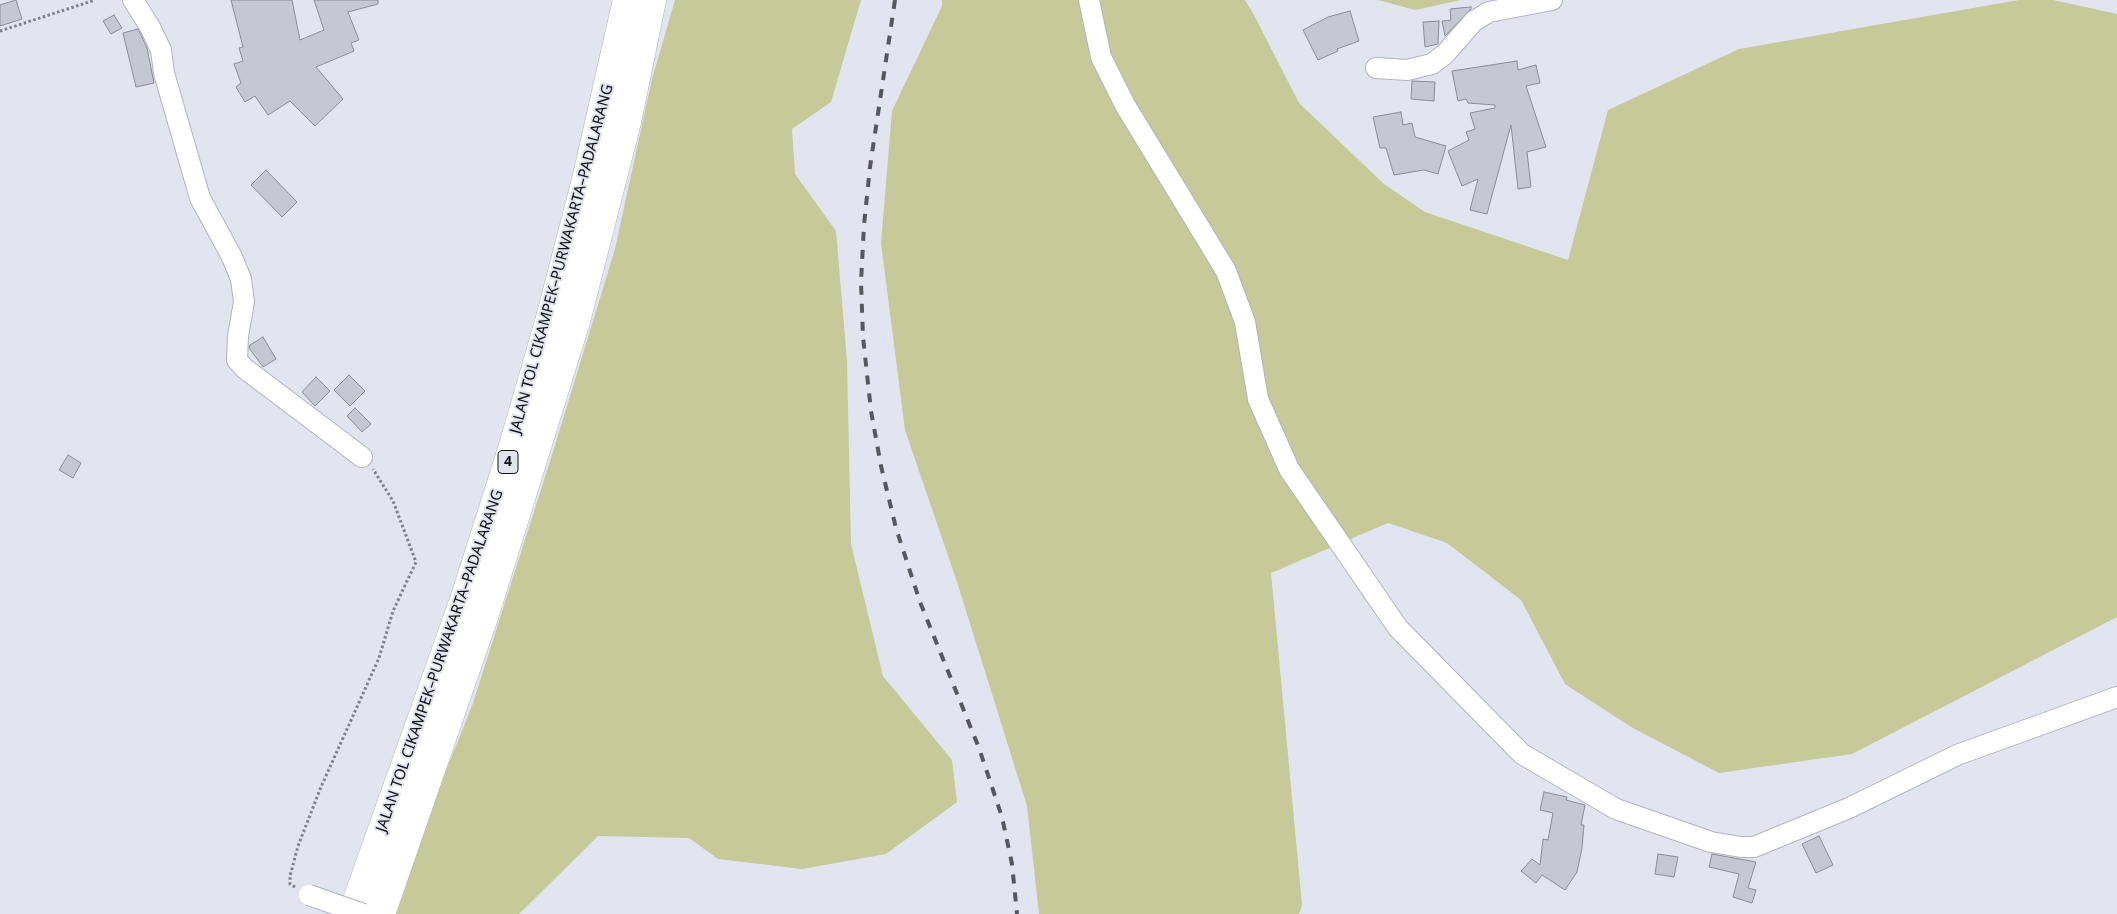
<!DOCTYPE html>
<html>
<head>
<meta charset="utf-8">
<style>
  body { margin:0 }
  canvas { display:block; background:#e2e4f0 }
</style>
</head>
<body>
<canvas width="2117" height="914"></canvas>
<script>
const ctx = document.querySelector('canvas').getContext('2d');
ctx.lineJoin = 'round';
function paint(path, color) { ctx.fillStyle = color; ctx.fill(path, 'evenodd'); }
const toPath = rows => new Path2D(rows.map(r => 'M' + r).join(''));
function trace(path, color, width, dash) { ctx.strokeStyle = color; ctx.lineWidth = width; ctx.lineCap = dash ? 'butt' : 'round'; ctx.setLineDash(dash || []); ctx.stroke(path); }
function drawText(font, color, halo, rows, align = 'center') {
  ctx.font = font + ' "Noto Sans",sans-serif'; ctx.lineWidth = 4; ctx.setLineDash([]); ctx.textBaseline = 'middle'; ctx.strokeStyle = halo; ctx.fillStyle = color; for (const [text, x, y, turn = 0] of rows) {
    ctx.save(); ctx.translate(x, y); ctx.rotate((+turn || 0) * Math.PI / 180); ctx.textAlign = isNaN(turn) ? turn : align; if (halo) ctx.strokeText(text, 0, 0); ctx.fillText(text, 0, 0); ctx.restore();
  }
}
paint(toPath([
  [675,0,861,0,831,102,792,129,795,174,836,231,847,361,851,544,883,676,952,760,957,802,886,854,802,869,718,859,689,838,598,836,519,914,390,914,396,895,472,706,552,455,615,249,652,79],
  [942,0,1245,0,1254,15,1299,103,1384,184,1425,212,1568,260,1608,110,1739,49,2019,0,2053,0,2117,14,2117,617,1852,754,1719,773,1631,727,1565,684,1521,600,1447,543,1388,523,1271,573,1302,905,1299,914,1039,914,1027,806,957,582,905,430,881,243,892,111,942,6],
  [1378,0,1461,0,1415,10]
]), '#c6ca98');
const building = toPath([
  [16,0,22,19,0,26,0,5,16,0],
  [231,0,292,0,300,40,324,30,314,0,378,0,378,4,348,12,359,40,351,43,354,51,316,67,343,99,315,126,290,101,268,115,255,96,245,102,236,87,241,83,234,64,243,61,239,48,243,47,231,0],
  [1471,7,1471,9,1445,36,1442,21,1451,20,1450,9,1471,7],
  [1350,11,1359,41,1337,49,1338,51,1318,60,1303,30,1328,17,1350,11],
  [114,15,122,28,111,34,103,21,114,15],
  [1439,21,1438,44,1425,47,1423,22,1439,21],
  [138,29,147,48,154,83,136,87,123,33,138,29],
  [1517,61,1518,70,1536,65,1540,83,1526,86,1546,147,1527,152,1531,187,1518,189,1511,125,1487,214,1470,210,1478,179,1462,186,1448,151,1469,140,1466,132,1475,129,1470,113,1495,108,1495,105,1468,103,1466,99,1458,101,1452,71,1517,61],
  [1412,81,1435,82,1434,101,1411,99,1412,81],
  [1401,112,1403,125,1412,123,1415,137,1446,146,1438,174,1424,170,1394,175,1386,148,1380,148,1373,117,1401,112],
  [266,170,297,202,282,217,251,185,266,170],
  [263,337,276,359,263,367,249,348,250,345,263,337],
  [349,375,365,391,350,406,334,390,349,375],
  [316,377,330,391,315,406,302,392,316,377],
  [355,408,371,424,362,432,347,416,355,408],
  [68,455,81,463,73,478,59,470,68,455],
  [1544,792,1567,797,1566,800,1585,805,1581,825,1584,825,1582,848,1577,872,1565,890,1542,875,1536,883,1521,871,1532,859,1540,865,1543,839,1548,840,1553,813,1540,810,1544,792],
  [1819,836,1833,865,1816,873,1802,844,1819,836],
  [1658,854,1678,857,1674,877,1655,874,1658,854],
  [1712,854,1756,862,1748,888,1756,890,1752,903,1733,897,1739,874,1709,867,1712,854]
]);
paint(building, '#c5c7d3');
trace(building, '#8a8c97', 1);
const minor = toPath([
  [133,0,150,27,161,50,164,73,200,198,232,257,241,279,244,302,238,336,237,360,244,368,362,457],
  [1089,0,1101,57,1125,105,1226,271,1245,322,1258,399,1289,469,1398,628,1522,754,1616,809,1711,842,1741,847,1754,847,1849,808,1957,755,2117,697],
  [1376,68,1407,70,1432,64,1445,54,1474,21,1489,12,1552,0]
]);
const highway = toPath([
  [352,914,465,597,513,446,549,322,586,180,627,0],
  [381,914,484,617,576,321,627,122,652,0]
]);
trace(minor, '#b1b3bf', 22);
trace(highway, '#b1b3bf', 29);
trace(toPath([
  [0,31,95,0],
  [295,887,290,884,290,876,298,846,321,787,379,658,393,611,416,562,393,501,373,469]
]), '#7f8088', 3, [2.5, 2.5]);
trace(minor, '#fff', 20);
trace(highway, '#fff', 28);
trace(toPath([
  [895,0,870,167,864,225,861,282,863,337,871,411,881,466,896,528,920,602,979,748,1002,817,1012,864,1017,914]
]), '#57575e', 4, [9, 9]);
const minorBridge = toPath([
  [309,895,363,914]
]);
trace(minorBridge, '#b1b3bf', 22, []);
trace(minorBridge, '#fff', 20);
for (const [x, y, w] of [
  [508,462,20]
]) { const box = new Path2D(); box.roundRect(x - w / 2, y - 11.5, w, 23, 4); ctx.fillStyle = '#e2e4f0'; ctx.fill(box); trace(box, '#111115', 1); }
drawText('bold 14px', '#111115', null, [
  ["4",508,462]
]);
drawText('15px', '#111115', '#e2e4f0', [
  ["JALAN TOL CIKAMPEK–PURWAKARTA–PADALARANG",562,259,-75],
  ["JALAN TOL CIKAMPEK–PURWAKARTA–PADALARANG",440,661,-71]
]);
</script>
</body>
</html>
